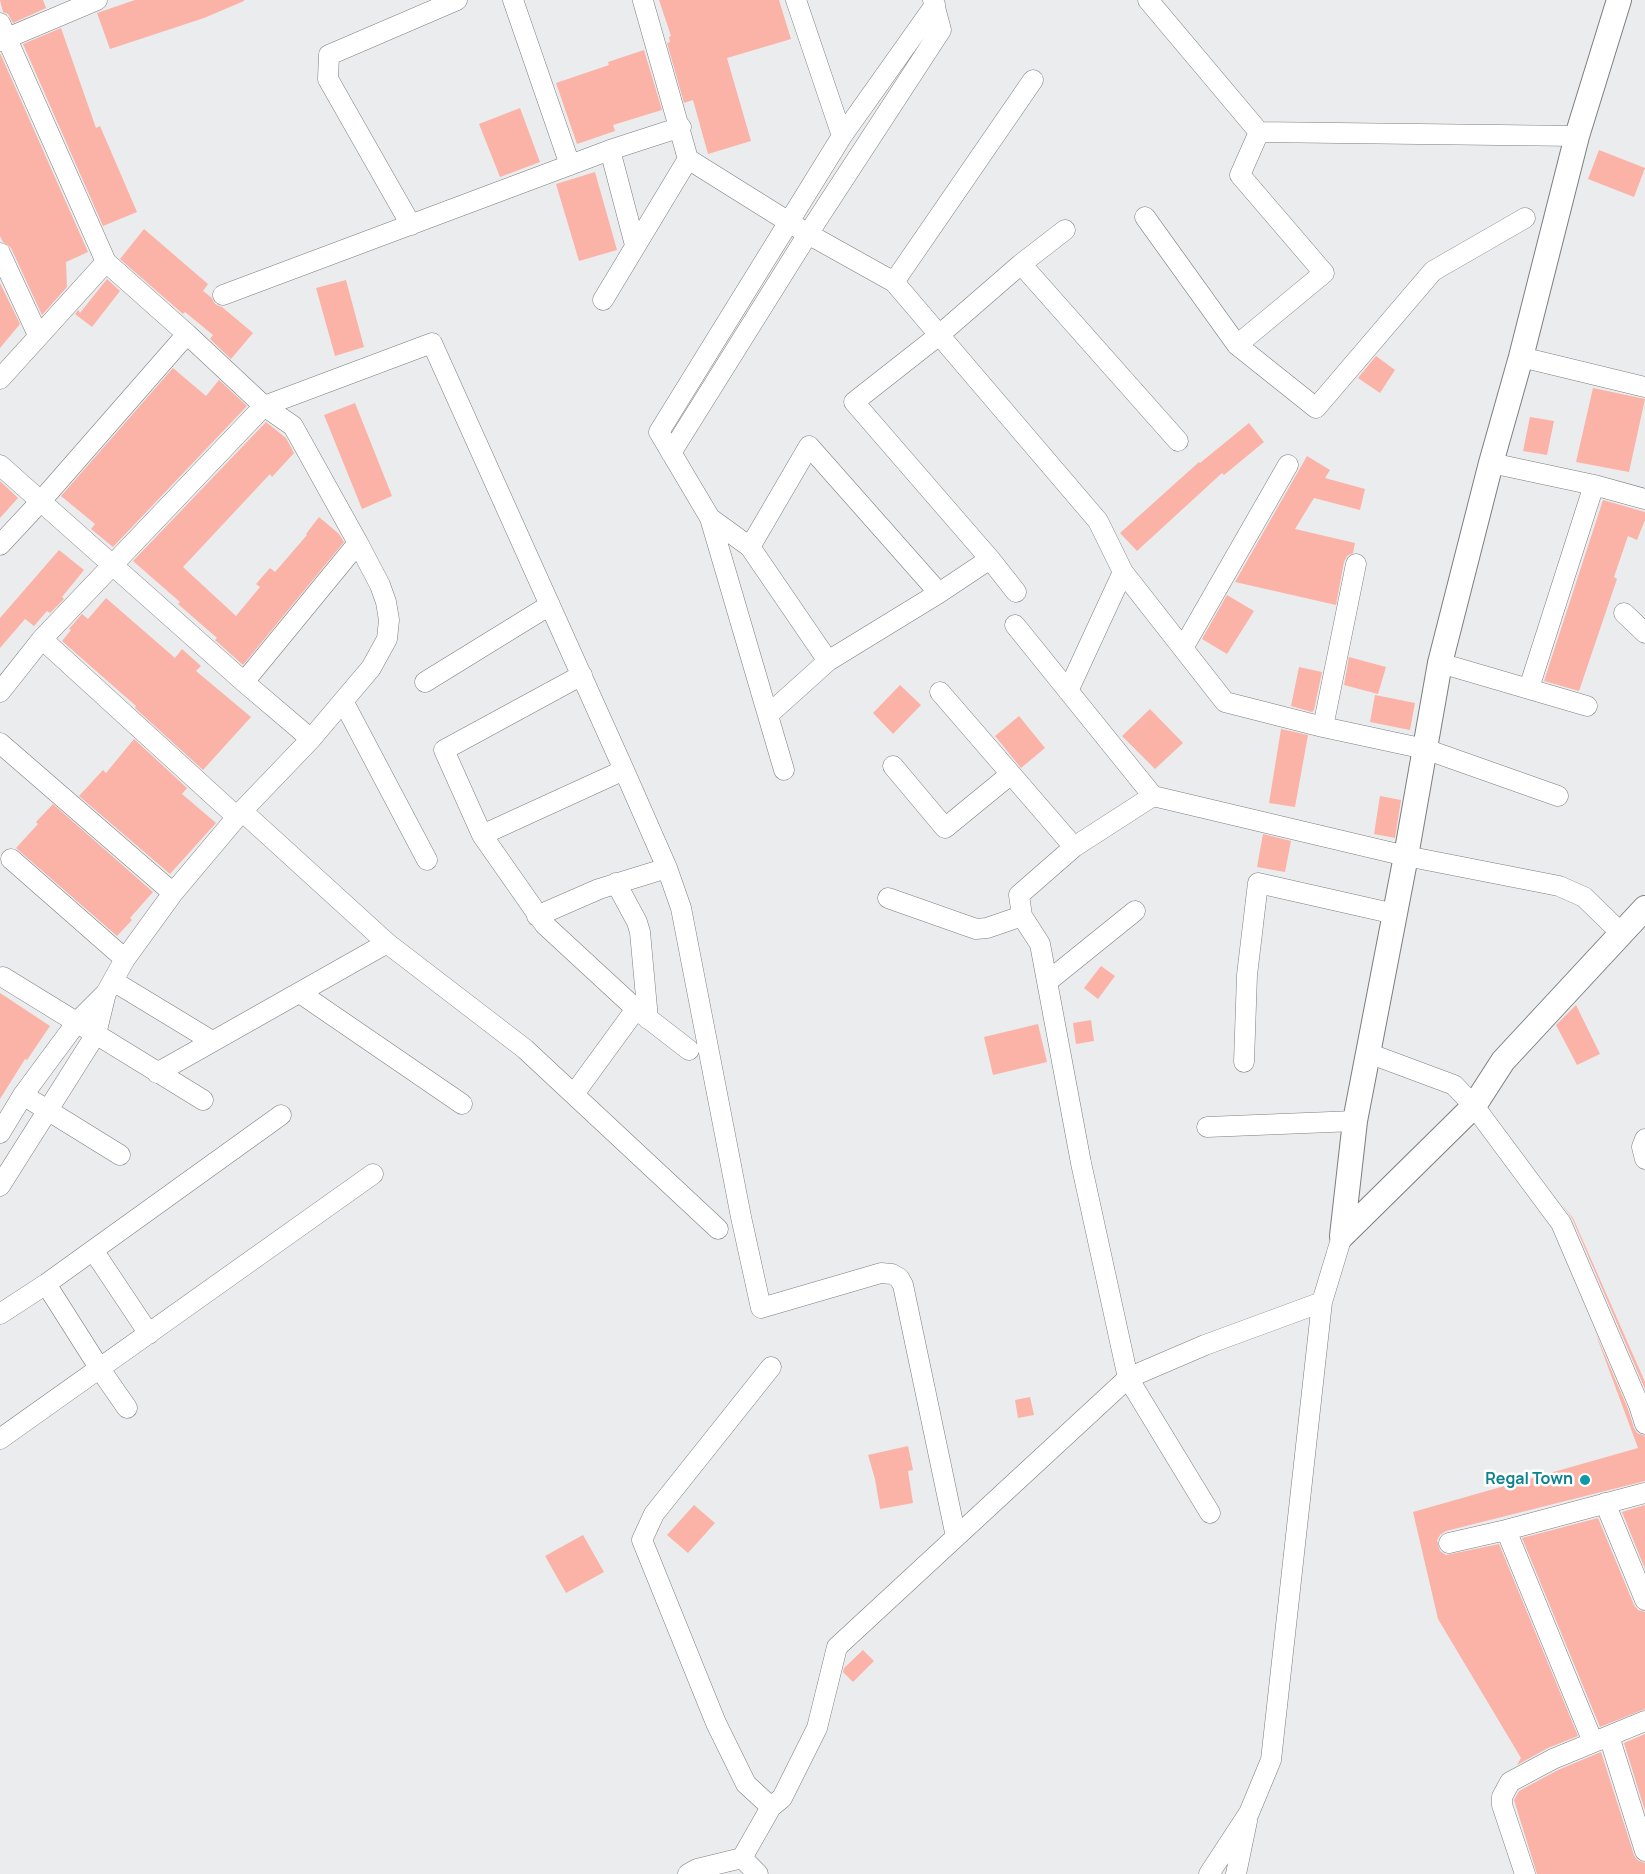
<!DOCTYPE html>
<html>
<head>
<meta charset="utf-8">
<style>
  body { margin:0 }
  canvas { display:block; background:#ebecee }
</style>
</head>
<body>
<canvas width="1645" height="1874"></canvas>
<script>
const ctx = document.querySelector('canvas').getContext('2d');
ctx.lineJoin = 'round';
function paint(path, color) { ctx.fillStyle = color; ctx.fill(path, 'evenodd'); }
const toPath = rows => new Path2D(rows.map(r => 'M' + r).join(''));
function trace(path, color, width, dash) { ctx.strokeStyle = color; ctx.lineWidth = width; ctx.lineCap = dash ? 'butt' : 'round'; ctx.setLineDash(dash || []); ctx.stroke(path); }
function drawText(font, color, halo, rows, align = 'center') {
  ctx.font = font + ' Manrope,sans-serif'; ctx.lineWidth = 5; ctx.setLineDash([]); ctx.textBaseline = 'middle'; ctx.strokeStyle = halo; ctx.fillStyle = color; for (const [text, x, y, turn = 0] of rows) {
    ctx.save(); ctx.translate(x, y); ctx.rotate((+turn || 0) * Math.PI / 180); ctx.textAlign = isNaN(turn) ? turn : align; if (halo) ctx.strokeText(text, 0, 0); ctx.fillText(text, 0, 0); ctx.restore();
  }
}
paint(toPath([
  [0,0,43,0,46,8,13,23,8,14,3,12],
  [135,0,244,0,244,1,204,18,110,49,97,13],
  [659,0,779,0,791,39,727,58,751,141,708,154,693,100,684,103,667,43,670,42,669,37,671,36],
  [61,28,96,128,100,126,137,212,103,226,23,44],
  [644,50,662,110,613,125,615,131,577,144,556,83,609,65,608,62],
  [0,53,88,252,66,262,67,287,42,315,11,248,3,242,0,236],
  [520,108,540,162,500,177,479,124],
  [1599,150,1645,168,1634,197,1588,179],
  [595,172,617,250,579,261,556,184],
  [144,229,208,284,203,291,212,298,215,304,222,307,253,333,231,359,210,339,213,335,185,312,183,314,120,259],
  [107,279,120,291,92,327,75,314,78,310,80,313],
  [346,280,364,347,335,356,316,288],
  [0,283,20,324,0,348],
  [1376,356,1395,370,1380,393,1358,378],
  [173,368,206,396,219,380,247,406,113,547,91,529,95,524,61,496],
  [1593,388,1645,399,1629,472,1576,462],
  [355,403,392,496,362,509,324,415],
  [1530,417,1554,421,1547,455,1523,451],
  [266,422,286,438,294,453,272,477,270,474,183,567,236,616,260,587,256,584,270,568,275,572,307,535,306,534,319,517,339,534,344,542,243,665,215,640,217,638,178,604,180,602,133,561],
  [1249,423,1264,442,1224,475,1222,473,1137,551,1120,533,1199,462,1200,463],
  [1307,456,1330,470,1325,478,1365,489,1360,510,1314,498,1295,529,1355,543,1353,553,1347,556,1344,562,1336,605,1235,582],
  [0,481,18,498,0,518],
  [1603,500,1645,512,1645,520,1637,540,1628,536,1614,577,1617,579,1579,691,1544,681],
  [59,550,84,570,62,597,64,599,50,613,47,611,34,626,25,619,0,648,0,618],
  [1227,595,1254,611,1227,654,1202,639],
  [106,598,175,658,182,649,201,666,196,671,251,717,203,770,135,708,136,706,62,641,71,630,69,629,82,614,88,619],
  [1349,657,1386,667,1378,694,1344,685],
  [1299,667,1322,672,1314,710,1312,712,1291,706],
  [900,685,921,705,893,734,873,713],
  [1375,695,1415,703,1410,730,1370,722],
  [1150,709,1183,743,1155,769,1122,736],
  [1019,716,1045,748,1021,768,995,736],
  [1281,729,1308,735,1295,807,1269,803],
  [134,739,187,788,182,794,216,823,170,874,79,796,103,770,106,773],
  [1380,796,1401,800,1395,838,1374,834],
  [53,804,153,892,130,918,132,920,117,936,16,848,38,824,36,822],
  [1263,834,1291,841,1285,872,1257,867],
  [1101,966,1115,976,1098,999,1084,988],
  [0,993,50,1026,27,1060,25,1059,0,1099],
  [1576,1005,1600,1054,1577,1065,1556,1025],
  [1091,1020,1094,1041,1076,1044,1073,1023],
  [1038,1024,1047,1062,993,1075,984,1037],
  [1561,1203,1573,1218,1645,1382,1645,1389,1572,1218],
  [1595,1332,1628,1409,1634,1428,1637,1433,1645,1436,1645,1481,1446,1531,1440,1535,1437,1540,1440,1551,1446,1555,1499,1544,1578,1736,1548,1748,1517,1765,1521,1758,1438,1619,1413,1512,1638,1448],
  [1030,1397,1034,1415,1018,1418,1015,1400],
  [908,1446,913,1470,908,1471,913,1503,880,1509,875,1479,868,1455],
  [694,1505,715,1523,688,1553,667,1535],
  [1645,1505,1645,1569,1622,1512],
  [1598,1518,1634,1605,1638,1610,1645,1612,1645,1709,1600,1727,1522,1538],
  [583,1535,604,1572,566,1593,545,1556],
  [863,1650,874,1661,853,1682,843,1672,844,1668],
  [1645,1734,1645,1811,1624,1743],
  [1601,1752,1634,1855,1637,1860,1645,1863,1645,1874,1537,1874,1514,1800,1519,1791,1558,1770]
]), '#fbb3a7');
const minor = toPath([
  [513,0,570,165],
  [796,0,842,136],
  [1148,0,1259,132,1577,136],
  [643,1,688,159,808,234,894,282,1098,521,1123,572,1225,702,1323,727,1425,749,1558,796],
  [0,23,106,262,187,334,264,406,293,426,358,543,244,682],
  [0,41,97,0],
  [610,150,635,245],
  [1145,217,1237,345,1316,408,1433,271,1525,218],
  [411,225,328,79,329,55,457,0],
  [0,253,38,335],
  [1021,264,1178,441],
  [894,282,1033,80],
  [223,295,610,150,681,127],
  [603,300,688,159],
  [1237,345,1324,273,1240,175,1259,132],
  [1521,357,1645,387],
  [0,379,106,262],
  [671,453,808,234,941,30,933,0],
  [1491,463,1594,485,1645,499],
  [0,465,244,682,311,739],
  [710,518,750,547,828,661],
  [0,545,41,501,187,334],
  [750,547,809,446,939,593,828,661,768,715],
  [1016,592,990,559,854,402,938,336,1021,264,1065,230],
  [939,593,990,559],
  [1624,613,1645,633],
  [1015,625,1153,796],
  [42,639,237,817],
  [1183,648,1288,465],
  [1440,663,1587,706],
  [582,675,444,750,482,835,624,770],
  [425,682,550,605],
  [1529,688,1594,485],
  [1068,691,1123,572],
  [0,692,42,639,264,406,432,343,624,770,667,868,681,908,741,1217,761,1308,881,1273,892,1274,899,1278,903,1285,956,1537],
  [940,692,1074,847],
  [343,701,427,860],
  [1323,727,1356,564],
  [0,743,173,893],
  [893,766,945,828,1011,774],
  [784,770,710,518,659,432,842,136,935,5],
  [242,811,387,943,525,1049,718,1229],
  [482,835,545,925,636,1009,689,1050],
  [11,859,125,959],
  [616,883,637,922,640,932,648,1019],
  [888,898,976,929,987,928,1022,916],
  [537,916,599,889,667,868],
  [3,977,203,1100],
  [113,981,212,1041],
  [1047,982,1135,911],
  [300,993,462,1104],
  [1368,1053,1454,1085,1474,1106,1561,1223,1639,1405,1645,1424],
  [1244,1062,1247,975,1258,883,1395,914],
  [157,1073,387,943],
  [574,1094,636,1009],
  [23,1095,120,1155],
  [1207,1127,1355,1121],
  [0,1133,23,1095,77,1022,106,993,125,959,173,893,242,811,311,739,371,668,387,639,389,620,386,602,380,585,358,543],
  [1645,1139,1642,1147,1645,1159],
  [0,1186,96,1034,106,993],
  [93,1250,149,1334],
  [46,1284,100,1369,127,1408],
  [0,1314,46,1284,281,1115],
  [771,1367,654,1514,642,1540,716,1723,746,1784,771,1807],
  [0,1439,373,1174],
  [1605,1503,1645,1600],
  [1210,1513,1128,1378,1081,1163,1040,944,1022,916,1019,895,1074,847,1153,796,1406,856,1559,886,1584,897,1621,933],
  [1506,1530,1593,1742],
  [1449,1543,1506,1530,1645,1493],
  [1609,1736,1645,1851],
  [742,1858,758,1874],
  [688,1874,697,1869,742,1858,771,1807,782,1798,817,1728,837,1647,1128,1378,1205,1345,1322,1302],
  [1209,1874,1249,1813,1271,1760,1322,1302,1342,1236],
  [1236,1874,1247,1821],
  [1525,1874,1502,1805,1502,1797,1510,1782,1553,1759,1645,1721]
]);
const tertiary = toPath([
  [1342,1236,1355,1121,1406,856,1440,663,1491,463,1521,357,1577,136,1619,0],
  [1342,1236,1474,1106,1503,1061,1645,908]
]);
trace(minor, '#7d7e80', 21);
trace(tertiary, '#7d7e80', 26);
trace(minor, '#fff', 20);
trace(tertiary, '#fff', 24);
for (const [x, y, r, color] of [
  [1585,1480,6,"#0f9aa8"]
]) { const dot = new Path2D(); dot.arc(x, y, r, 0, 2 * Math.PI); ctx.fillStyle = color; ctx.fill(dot); trace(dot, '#fff', 2); }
drawText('bold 16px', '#0d838f', '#fff', [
  ["Regal Town",1573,1480]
], 'right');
</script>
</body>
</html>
